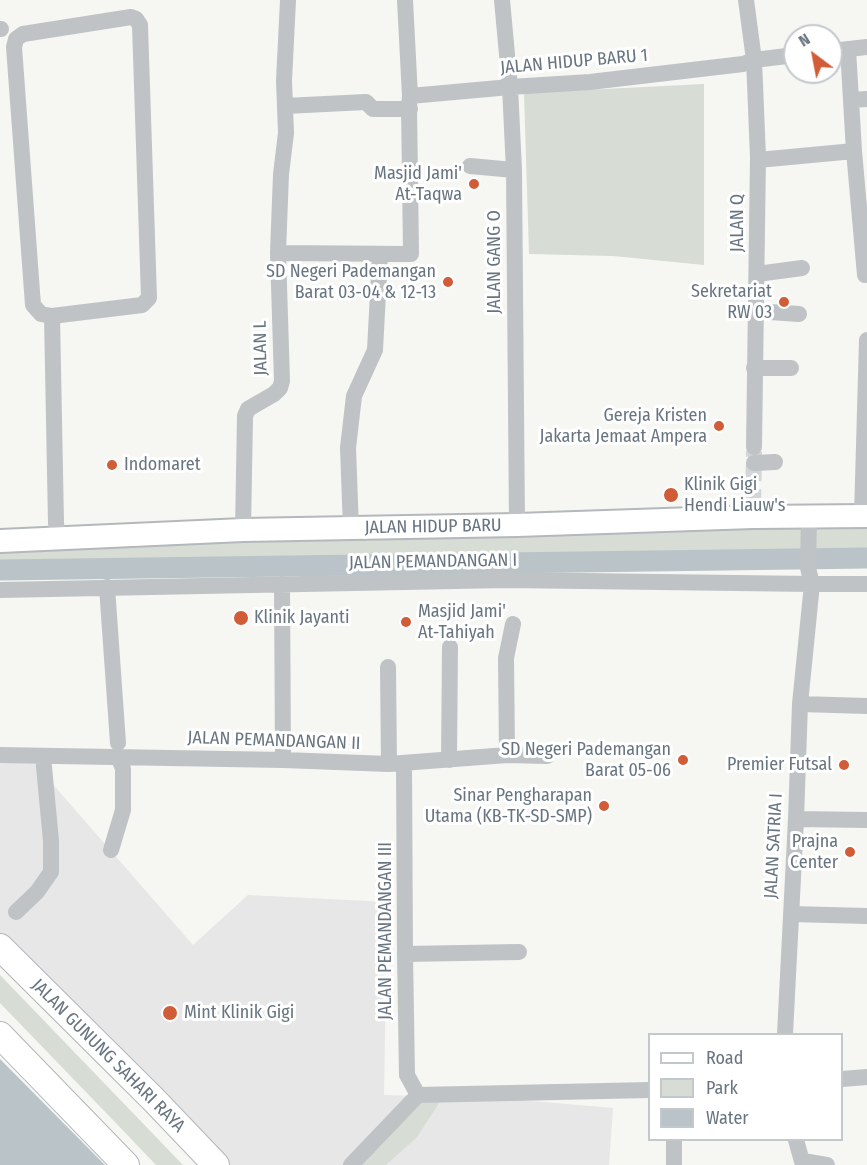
<!DOCTYPE html>
<html>
<head>
<meta charset="utf-8">
<style>
  body { margin:0 }
  #map { position:relative; width:867px; height:1165px; overflow:hidden; background:#f6f6f3; font-family:"Fira Sans Condensed",sans-serif }
  canvas { display:block }
  .legend { position:absolute; left:648px; top:1033px; width:195px; height:108px; box-sizing:border-box; background:#fff; border:2px solid #c3c8cd; margin:0; padding:8px 10px; list-style:none; font-size:18px; color:#687581 }
  .legend li { display:flex; align-items:center; gap:12px; height:30px }
  .legend b { width:30px; border:2px solid #c3c8cd }
  .north { position:absolute; left:783px; top:24px; width:60px; height:60px; box-sizing:border-box; background:#fff; border:2px solid #c3c8cd; border-radius:50%; rotate:328deg; font-size:16px; font-weight:700; line-height:24px; text-align:center; color:#687581 }
  .north::after { content:''; display:block; margin:auto; width:21px; height:27px; background:#d15c38; clip-path:polygon(50% 0,100% 100%,50% 72%,0 100%) }
</style>
</head>
<body>
<div id="map">
<canvas width="867" height="1165"></canvas>
<ul class="legend">
<li><b style="height:8px;background:#fff"></b>Road</li>
<li><b style="height:16px;background:#d7dcd4"></b>Park</li>
<li><b style="height:16px;background:#bac3c8"></b>Water</li>
</ul>
<div class="north">N</div>
</div>
<script>
const ctx = document.querySelector('canvas').getContext('2d');
ctx.lineJoin = 'round';
function paint(path, color) { ctx.fillStyle = color; ctx.fill(path, 'evenodd'); }
const toPath = rows => new Path2D(rows.map(r => 'M' + r).join(''));
function trace(path, color, width, dash) { ctx.strokeStyle = color; ctx.lineWidth = width; ctx.lineCap = dash ? 'butt' : 'round'; ctx.setLineDash(dash || []); ctx.stroke(path); }
function drawText(font, color, halo, rows, align = 'center') {
  ctx.font = font + ' "Fira Sans Condensed",sans-serif'; ctx.lineWidth = 6; ctx.setLineDash([]); ctx.textBaseline = 'middle'; ctx.strokeStyle = halo; ctx.fillStyle = color; for (const [text, x, y, turn = 0] of rows) {
    ctx.save(); ctx.translate(x, y); ctx.rotate((+turn || 0) * Math.PI / 180); ctx.textAlign = isNaN(turn) ? turn : align; if (halo) ctx.strokeText(text, 0, 0); ctx.fillText(text, 0, 0); ctx.restore();
  }
}
paint(toPath([
  [0,756,29,757,193,945,248,895,387,902,384,1095,509,1099,613,1108,609,1165,214,1165,0,949]
]), '#e6e7e6');
paint(toPath([
  [704,84,704,265,613,256,529,254,524,93],
  [867,516,867,558,806,560,420,564,0,570,0,540],
  [0,975,183,1165,156,1165,112,1119,0,1003],
  [411,1096,439,1103,417,1137,386,1165,342,1165]
]), '#d7dcd4');
paint(toPath([
  [0,1059,105,1165,0,1165]
]), '#bac3c8');
trace(toPath([
  [0,570,867,558]
]), '#bac3c8', 21);
trace(toPath([
  [753,505,754,451]
]), '#d2d6d6', 16, [16, 8]);
const secondary = toPath([
  [0,541,243,530,517,525,753,517,867,516]
]);
const primary = toPath([
  [0,947,154,1100,216,1165],
  [0,1035,126,1165]
]);
trace(secondary, '#b4b8bc', 26);
trace(primary, '#b3b7ba', 28);
trace(toPath([
  [502,0,510,87,514,170,517,525],
  [746,0,754,60,758,157,754,447],
  [0,29,1,29],
  [848,49,854,151,865,275],
  [831,51,867,47],
  [410,96,510,87,590,82,743,64,754,60,795,55],
  [852,100,867,99],
  [285,106,366,102,373,109,410,109],
  [758,160,854,151],
  [470,166,514,170],
  [278,253,411,254,409,106,410,96,405,0],
  [757,274,802,268],
  [755,311,799,314],
  [52,316,142,305,149,298,140,25,136,19,131,17,23,34,16,39,14,47,33,305,41,314,52,316,56,523,58,538],
  [754,368,791,368],
  [754,463,775,462],
  [862,516,867,340],
  [351,529,348,448,354,396,375,350,380,255],
  [243,530,245,416,248,409,274,394,280,388,282,381,278,253,281,174,286,133,284,81,288,0],
  [282,584,283,760],
  [107,587,118,743],
  [0,590,506,580,812,584,867,584],
  [388,667,389,764],
  [800,704,867,706],
  [0,755,283,760,389,764,507,755,547,756],
  [507,755,506,658,513,624],
  [449,760,450,647],
  [404,763,405,954,407,1075,418,1095],
  [796,819,867,820],
  [111,850,123,810,123,769,118,756],
  [16,912,37,892,51,872,51,841,43,756],
  [791,914,867,916],
  [405,954,519,952],
  [785,1034,796,819,800,704,812,584,808,568,809,516],
  [842,1079,867,1077],
  [796,1140,803,1165],
  [803,1161,827,1165],
  [351,1165,418,1095,650,1090],
  [674,1165,674,1140]
]), '#bfc3c6', 16);
trace(secondary, '#fff', 22);
trace(primary, '#fff', 26);
for (const [x, y, r, color] of [
  [474,184,6,"#d15c38"],
  [448,282,6,"#d15c38"],
  [784,302,6,"#d15c38"],
  [719,426,6,"#d15c38"],
  [112,465,6,"#d15c38"],
  [671,495,8,"#d15c38"],
  [241,618,8,"#d15c38"],
  [406,622,6,"#d15c38"],
  [683,760,6,"#d15c38"],
  [844,765,6,"#d15c38"],
  [604,806,6,"#d15c38"],
  [850,852,6,"#d15c38"],
  [170,1013,8,"#d15c38"]
]) { const dot = new Path2D(); dot.arc(x, y, r, 0, 2 * Math.PI); ctx.fillStyle = color; ctx.fill(dot); trace(dot, '#fff', 2); }
drawText('18px', '#687581', '#fff', [
  ["JALAN HIDUP BARU 1",574,62,-5],
  ["JALAN Q",738,223,-90],
  ["JALAN GANG O",495,262,-90],
  ["JALAN L",261,348,-91],
  ["JALAN HIDUP BARU",433,527,-1],
  ["JALAN PEMANDANGAN I",433,562,-1],
  ["JALAN PEMANDANGAN II",274,741,2],
  ["JALAN SATRIA I",774,846,-87],
  ["JALAN PEMANDANGAN III",386,931,-90],
  ["JALAN GUNUNG SAHARI RAYA",108,1056,45]
]);
drawText('18px', '#687581', '#fff', [
  ["Masjid Jami'",462,174],
  ["At-Taqwa",462,195],
  ["SD Negeri Pademangan",436,272],
  ["Barat 03-04 & 12-13",436,293],
  ["Sekretariat",772,292],
  ["RW 03",772,313],
  ["Gereja Kristen",707,416],
  ["Jakarta Jemaat Ampera",707,437],
  ["Indomaret",124,465,"left"],
  ["Klinik Gigi",684,485,"left"],
  ["Hendi Liauw's",684,506,"left"],
  ["Masjid Jami'",418,612,"left"],
  ["At-Tahiyah",418,633,"left"],
  ["Klinik Jayanti",254,618,"left"],
  ["SD Negeri Pademangan",671,750],
  ["Barat 05-06",671,771],
  ["Premier Futsal",832,765],
  ["Sinar Pengharapan",592,796],
  ["Utama (KB-TK-SD-SMP)",592,817],
  ["Prajna",838,842],
  ["Center",838,863],
  ["Mint Klinik Gigi",184,1013,"left"]
], 'right');
</script>
</body>
</html>
